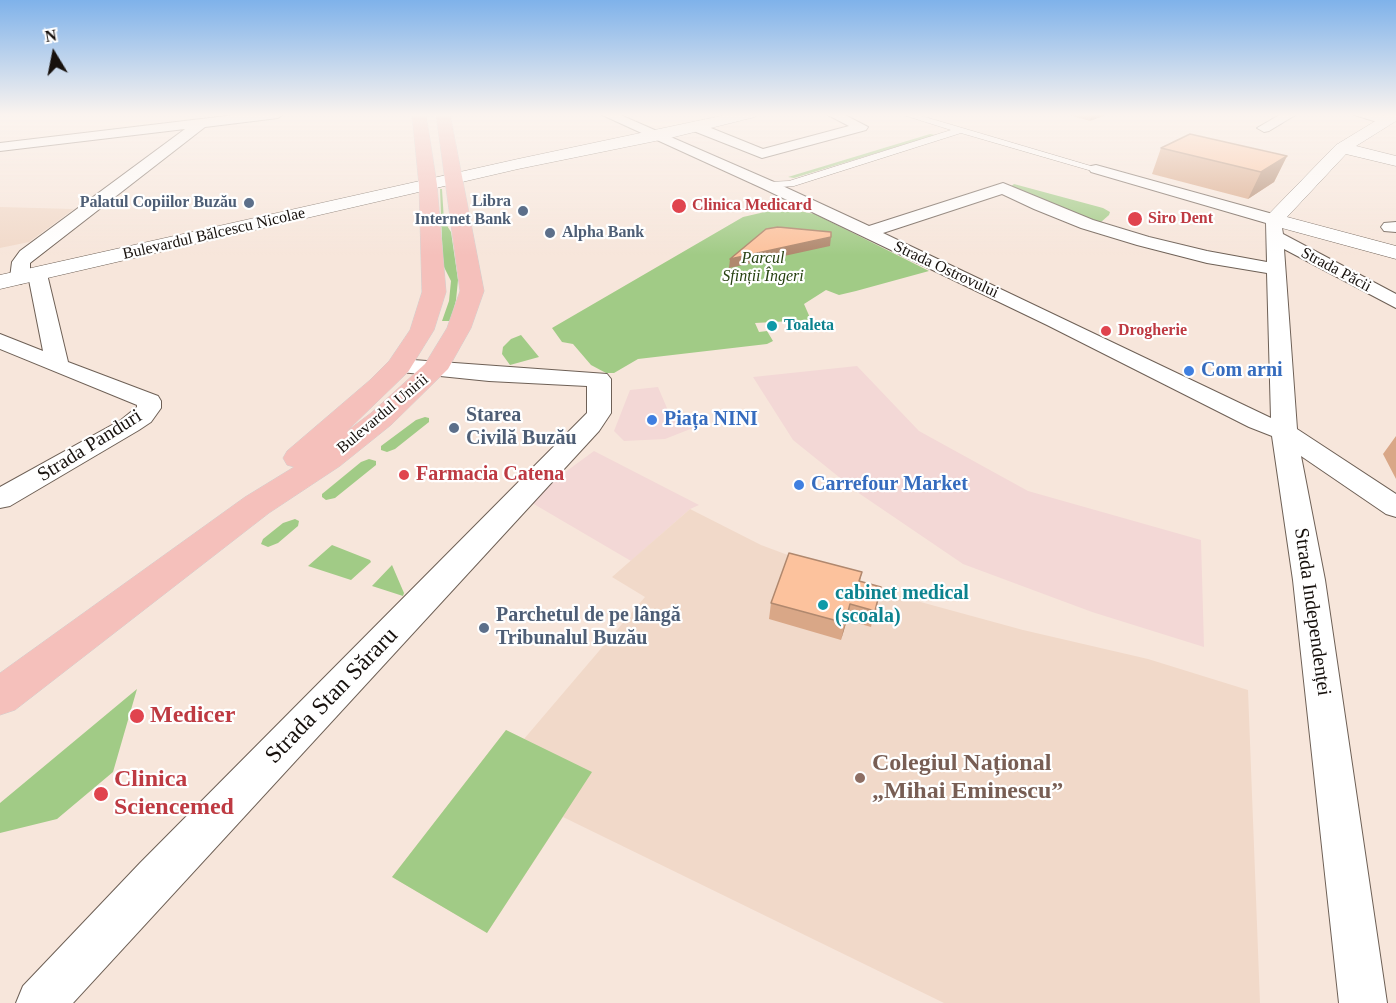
<!DOCTYPE html>
<html>
<head>
<meta charset="utf-8">
<style>
  body { margin:0 }
  #map { position:relative; width:1396px; height:1003px; overflow:hidden; background:#f7e6db; font-family:Georgia,serif }
  canvas { display:block }
  .north { position:absolute; left:24px; top:24px; width:60px; height:60px; -webkit-text-stroke:4px #fff; paint-order:stroke; rotate:350deg; font-size:16px; font-weight:700; line-height:24px; text-align:center; color:#17110d }
  .north::after { content:''; display:block; margin:auto; width:21px; height:27px; background:#17110d; clip-path:polygon(50% 0,100% 100%,50% 72%,0 100%) }
</style>
</head>
<body>
<div id="map">
<canvas width="1396" height="1003"></canvas>
<div class="north">N</div>
</div>
<script>
const ctx = document.querySelector('canvas').getContext('2d');
ctx.lineJoin = 'round';
function paint(path, color) { ctx.fillStyle = color; ctx.fill(path, 'evenodd'); }
const toPath = rows => new Path2D(rows.map(r => 'M' + r).join(''));
function trace(path, color, width, dash) { ctx.strokeStyle = color; ctx.lineWidth = width; ctx.lineCap = dash ? 'butt' : 'round'; ctx.setLineDash(dash || []); ctx.stroke(path); }
function drawText(font, color, halo, rows, align = 'center') {
  ctx.font = font + ' Georgia,serif'; ctx.lineWidth = 4.5; ctx.setLineDash([]); ctx.textBaseline = 'middle'; ctx.strokeStyle = halo; ctx.fillStyle = color; for (const [text, x, y, turn = 0] of rows) {
    ctx.save(); ctx.translate(x, y); ctx.rotate((+turn || 0) * Math.PI / 180); ctx.textAlign = isNaN(turn) ? turn : align; if (halo) ctx.strokeText(text, 0, 0); ctx.fillText(text, 0, 0); ctx.restore();
  }
}
paint(toPath([
  [857,366,919,431,1028,491,1201,540,1204,647,1092,612,963,564,860,494,793,440,753,377],
  [658,387,672,420,695,417,698,426,665,439,624,441,614,431,630,390],
  [594,451,699,505,690,509,631,561,527,500]
]), '#f3d8d6');
paint(toPath([
  [0,207,74,209,29,242,0,248],
  [690,509,761,545,895,595,1023,630,1148,659,1248,690,1260,1003,944,1003,563,817,487,933,392,877,506,730,524,739,645,597,612,577]
]), '#f1d9c9');
paint(toPath([
  [930,134,936,135,794,178,788,177],
  [1014,184,1103,208,1110,212,1109,215,1100,223,1010,187],
  [440,189,442,189,444,221,451,232,458,280,456,300,451,321,442,321,449,301,451,281,443,265],
  [782,208,815,214,929,271,856,291,839,295,826,290,804,304,811,320,755,323,759,332,767,331,773,341,767,344,638,359,614,373,606,373,591,365,573,344,562,342,552,328,743,217],
  [521,335,539,357,510,365,502,354,503,347,511,339],
  [425,417,429,418,429,422,395,449,387,452,381,450,381,446,416,420],
  [369,459,376,461,376,465,335,498,326,500,322,497,322,494,361,462],
  [295,519,299,521,298,526,278,543,268,547,261,544,263,539,283,523],
  [332,545,370,560,371,562,351,580,308,566],
  [392,565,404,593,403,596,372,586],
  [137,689,113,772,57,819,0,833,0,803],
  [506,730,592,772,487,933,392,877]
]), '#a1cb86');
const pedestrian = toPath([
  [900,114,915,114,1101,169,1100,171,1092,171,961,133,794,186,768,188,762,185,768,182,789,181,951,130,900,114]
]);
const minor = toPath([
  [243,114,284,114,278,118,205,127,30,263,30,270,37,268,44,270,47,274,68,362,158,396,161,401,161,408,151,422,139,430,10,506,0,508,0,487,121,420,137,407,137,405,0,349,0,334,43,351,29,280,20,284,13,282,10,278,12,262,20,251,185,129,0,151,0,143,243,114],
  [600,114,618,114,774,182,869,226,1003,183,1093,220,1149,237,1207,251,1267,262,1266,223,1091,172,1089,169,1091,166,1096,165,1280,216,1283,234,1396,294,1396,308,1284,249,1297,429,1396,494,1396,517,1386,514,1301,456,1325,580,1387,1003,1339,1003,1293,580,1272,436,1249,427,1047,325,762,188,600,114],
  [1002,194,1034,209,1081,228,1137,245,1207,263,1267,273,1271,418,883,233,1002,194],
  [826,114,843,114,868,127,866,130,762,158,691,130,689,127,691,124,701,124,763,149,849,126,826,114],
  [1281,114,1297,114,1269,131,1264,132,1257,128,1281,114],
  [1351,114,1375,114,1392,118,1393,121,1387,125,1351,114],
  [1396,222,1396,232,1384,231,1381,227,1384,223,1396,222],
  [399,359,607,374,611,379,611,413,599,431,73,1003,16,1003,23,986,140,863,587,413,587,386,489,381,391,371,388,366,391,361,399,359]
]);
const tertiary = toPath([
  [730,114,757,114,755,117,670,138,518,169,0,289,0,275,518,159,730,114],
  [1387,114,1396,114,1396,121,1356,146,1396,156,1396,166,1346,154,1287,217,1396,246,1396,259,1267,224,1264,220,1267,216,1336,145,1387,114]
]);
const primary = toPath([
  [412,114,426,114,437,185,446,292,434,330,408,372,347,431,371,413,425,364,447,328,460,291,436,114,450,114,484,291,471,328,448,369,391,425,340,466,269,513,15,710,0,715,0,673,245,497,294,467,287,465,283,458,287,451,370,380,389,361,410,330,422,292,419,185,412,114]
]);
trace(pedestrian, '#6e6056', 1);
trace(minor, '#6e6056', 2);
trace(tertiary, '#6e6056', 1);
trace(primary, '#d1cfcf', 1);
paint(pedestrian, '#fff');
paint(minor, '#fff');
paint(tertiary, '#fff');
paint(primary, '#f5c0bb');
paint(toPath([
  [1065,114,1108,114,1090,121],
  [1161,148,1287,156,1274,182,1248,199,1152,174],
  [1396,436,1396,479,1383,454],
  [862,572,860,581,881,587,871,627,847,620,841,640,769,619,771,603]
]), '#d9a787');
paint(toPath([
  [1092,114,1108,114,1090,121],
  [1287,156,1274,182,1248,199,1261,172],
  [831,237,830,246,729,268,730,259],
  [850,604,847,620,841,640,845,623]
]), '#b0886e');
const building = toPath([
  [1190,134,1287,156,1261,172,1161,148,1190,134],
  [778,227,831,232,831,237,730,259,766,229,778,227],
  [789,553,862,572,859,581,881,587,875,611,850,604,845,623,771,603,789,553]
]);
paint(building, '#fcc29d');
trace(building, '#b0886e', 1.5);
const sky = ctx.createLinearGradient(0, 0, 0, 255);
sky.addColorStop(0, '#7fb2ea');
sky.addColorStop(0.45, '#fbf4ef');
sky.addColorStop(1, '#fbf4ef00');
ctx.fillStyle = sky;
ctx.fillRect(0, 0, 1396, 255);
for (const [x, y, r, color] of [
  [249,203,6,"#5c6f8a"],
  [679,206,8,"#e0444e"],
  [523,211,6,"#5c6f8a"],
  [1135,219,8,"#e0444e"],
  [550,233,6,"#5c6f8a"],
  [772,326,6,"#0f9aa8"],
  [1106,331,6,"#e0444e"],
  [1189,371,6,"#3f7fe0"],
  [652,420,6,"#3f7fe0"],
  [454,428,6,"#5c6f8a"],
  [404,475,6,"#e0444e"],
  [799,485,6,"#3f7fe0"],
  [823,605,6,"#0f9aa8"],
  [484,628,6,"#5c6f8a"],
  [137,716,8,"#e0444e"],
  [860,778,6,"#8d6e63"],
  [101,794,8,"#e0444e"]
]) { const dot = new Path2D(); dot.arc(x, y, r, 0, 2 * Math.PI); ctx.fillStyle = color; ctx.fill(dot); trace(dot, '#fff', 2); }
drawText('bold 16px', '#4e5e75', '#fff', [
  ["Libra",511,202],
  ["Internet Bank",511,220],
  ["Palatul Copiilor Buzău",237,203],
  ["Alpha Bank",562,233,"left"]
], 'right');
drawText('bold 16px', '#be3a42', '#fff', [
  ["Clinica Medicard",692,206],
  ["Siro Dent",1148,219],
  ["Drogherie",1118,331]
], 'left');
drawText('16px', '#17110d', '#fff', [
  ["Bulevardul Bălcescu Nicolae",214,234,-13],
  ["Strada Ostrovului",946,270,25],
  ["Strada Păcii",1336,270,28],
  ["Bulevardul Unirii",383,414,-40]
]);
drawText('italic 16px', '#274211', '#fff', [
  ["Parcul",763,259],
  ["Sfinții Îngeri",763,277]
]);
drawText('bold 16px', '#0d838f', '#fff', [
  ["Toaleta",784,326]
], 'left');
drawText('bold 20px', '#366cbe', '#fff', [
  ["Com arni",1201,371],
  ["Piața NINI",664,420],
  ["Carrefour Market",811,485]
], 'left');
drawText('bold 20px', '#4e5e75', '#fff', [
  ["Starea",466,416],
  ["Civilă Buzău",466,439],
  ["Parchetul de pe lângă",496,616],
  ["Tribunalul Buzău",496,639]
], 'left');
drawText('20px', '#17110d', '#fff', [
  ["Strada Panduri",90,446,-32],
  ["Strada Independenței",1312,612,82]
]);
drawText('bold 20px', '#be3a42', '#fff', [
  ["Farmacia Catena",416,475]
], 'left');
drawText('bold 20px', '#0d838f', '#fff', [
  ["cabinet medical",835,594],
  ["(scoala)",835,617]
], 'left');
drawText('24px', '#17110d', '#fff', [
  ["Strada Stan Săraru",332,696,-46]
]);
drawText('bold 24px', '#be3a42', '#fff', [
  ["Medicer",150,716],
  ["Clinica",114,780],
  ["Sciencemed",114,808]
], 'left');
drawText('bold 24px', '#785e54', '#fff', [
  ["Colegiul Național",872,764],
  ["„Mihai Eminescu”",872,792]
], 'left');
</script>
</body>
</html>
